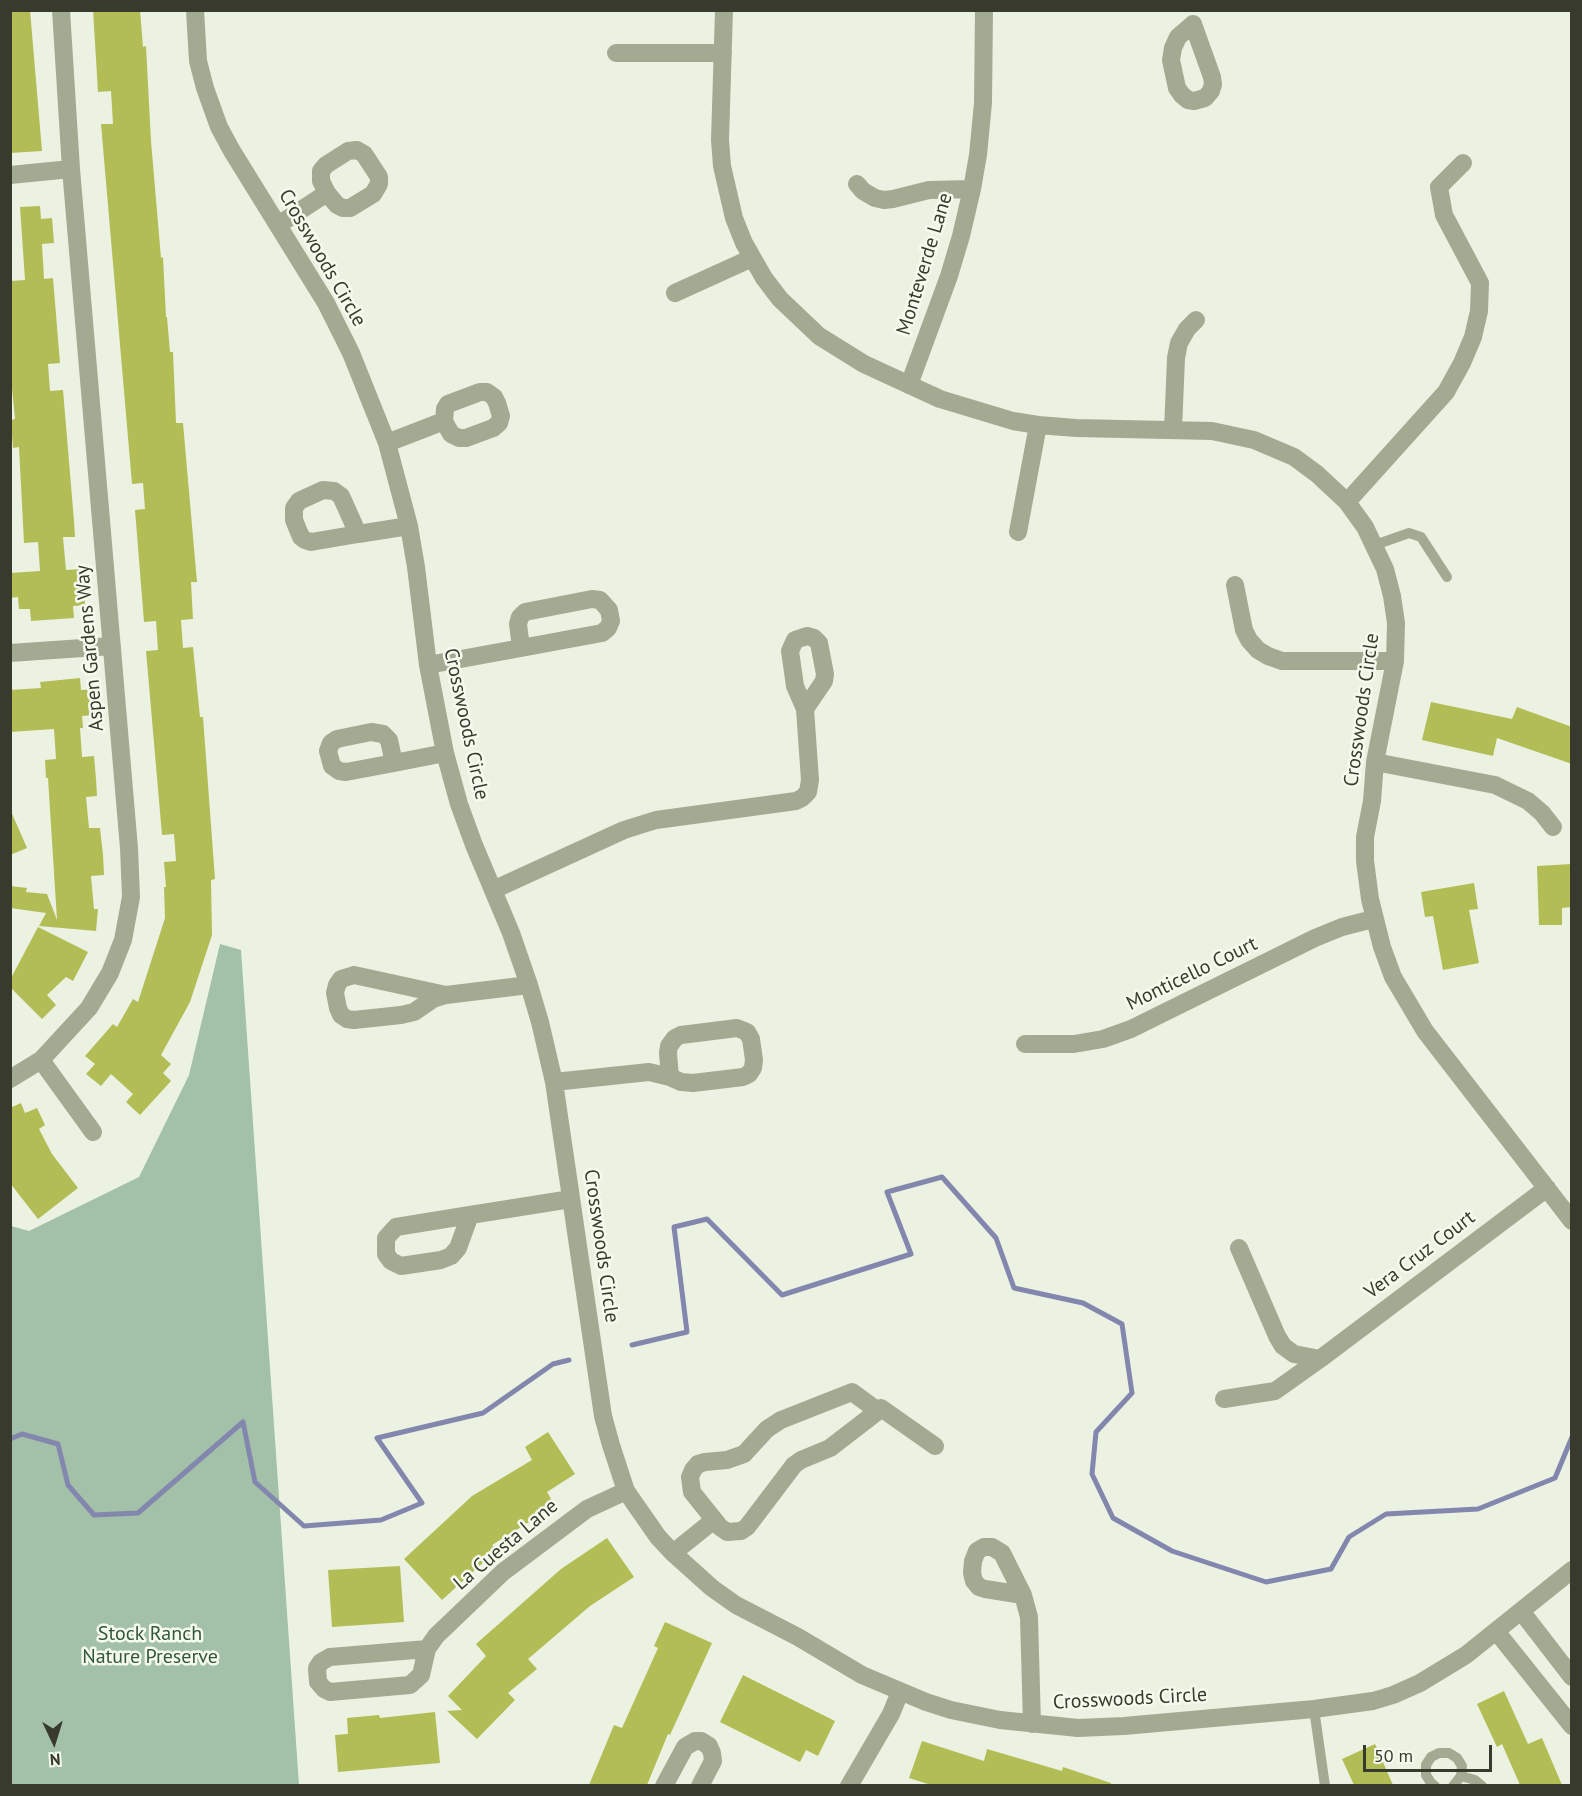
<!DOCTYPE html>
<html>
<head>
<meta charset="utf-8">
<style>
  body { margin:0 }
  #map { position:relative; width:1582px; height:1796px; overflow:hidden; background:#ecf2e2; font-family:"PT Sans",sans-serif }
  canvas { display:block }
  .frame { position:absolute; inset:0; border:12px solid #373a2c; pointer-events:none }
  .north { position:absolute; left:24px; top:1712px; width:60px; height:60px; -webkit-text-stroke:4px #f5faef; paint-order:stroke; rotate:176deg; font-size:16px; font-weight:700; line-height:24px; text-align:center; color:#373a2c }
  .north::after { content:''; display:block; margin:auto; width:21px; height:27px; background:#373a2c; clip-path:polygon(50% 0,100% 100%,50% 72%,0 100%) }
  .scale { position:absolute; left:1363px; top:1745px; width:129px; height:27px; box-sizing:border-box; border:3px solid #373a2c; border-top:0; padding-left:8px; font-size:18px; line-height:21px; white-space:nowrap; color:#373a2c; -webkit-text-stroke:4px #f5faef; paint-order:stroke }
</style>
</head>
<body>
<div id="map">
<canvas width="1582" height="1796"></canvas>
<div class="frame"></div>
<div class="north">N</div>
<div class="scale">50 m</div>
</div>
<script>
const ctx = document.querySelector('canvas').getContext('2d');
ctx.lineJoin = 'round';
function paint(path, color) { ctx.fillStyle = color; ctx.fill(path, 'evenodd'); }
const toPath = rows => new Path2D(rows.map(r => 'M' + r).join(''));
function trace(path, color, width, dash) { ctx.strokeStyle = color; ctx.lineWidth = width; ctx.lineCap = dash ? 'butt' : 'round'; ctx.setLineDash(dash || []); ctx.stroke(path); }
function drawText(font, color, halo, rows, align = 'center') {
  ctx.font = font + ' "PT Sans",sans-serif'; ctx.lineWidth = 5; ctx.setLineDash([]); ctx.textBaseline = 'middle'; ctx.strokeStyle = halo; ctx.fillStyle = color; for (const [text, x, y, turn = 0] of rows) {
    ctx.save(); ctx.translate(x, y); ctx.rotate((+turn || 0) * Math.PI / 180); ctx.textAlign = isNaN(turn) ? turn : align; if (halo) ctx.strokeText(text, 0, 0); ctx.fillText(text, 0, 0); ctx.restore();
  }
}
paint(toPath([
  [220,944,241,950,299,1785,11,1785,11,1226,29,1231,139,1177,189,1075]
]), '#a3c1a9');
trace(toPath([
  [632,1345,687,1332,674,1227,707,1219,782,1295,911,1254,887,1192,942,1177,996,1238,1014,1288,1083,1303,1122,1324,1132,1393,1096,1432,1092,1474,1113,1518,1172,1551,1266,1582,1331,1569,1349,1537,1386,1514,1478,1509,1555,1478,1572,1437],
  [10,1439,22,1434,58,1444,68,1485,94,1515,138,1513,243,1422,255,1482,304,1526,381,1520,422,1503,377,1438,483,1413,553,1364,569,1360]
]), '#8387ae', 5);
paint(toPath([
  [10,10,30,10,42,151,10,153],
  [93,10,140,10,143,47,146,46,151,141,161,258,163,257,166,317,167,317,170,352,173,352,176,423,183,423,197,582,191,582,193,619,181,620,183,648,193,647,200,717,203,717,215,879,211,880,212,935,190,1002,161,1055,171,1064,163,1073,171,1081,140,1115,126,1102,133,1094,111,1074,101,1086,86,1074,95,1064,85,1056,113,1024,117,1027,133,999,138,1002,165,918,164,887,166,887,164,862,176,861,174,834,162,835,146,651,158,650,156,621,144,622,135,510,145,509,143,483,132,484,101,124,113,124,111,91,98,92],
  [40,206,41,219,52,218,54,243,42,244,44,279,53,278,60,363,48,364,50,391,63,390,74,521,75,537,63,537,66,570,82,569,85,605,73,606,74,618,31,621,30,609,19,609,18,597,10,598,10,573,40,571,38,542,24,543,19,447,13,448,11,420,15,419,10,367,10,281,25,280,20,207],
  [80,678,81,690,94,689,95,715,82,716,83,728,80,728,82,757,94,756,96,779,97,796,86,797,89,828,100,828,103,855,104,875,91,876,94,909,98,909,96,931,39,926,46,913,10,908,10,886,27,888,26,892,47,894,57,920,48,778,46,778,45,760,56,759,54,729,10,732,10,690,41,688,40,682],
  [1431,702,1512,719,1517,707,1572,727,1572,764,1497,738,1493,756,1422,740],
  [10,809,27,848,10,855],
  [1572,864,1572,907,1562,908,1562,925,1539,925,1537,866],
  [1474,883,1478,909,1469,910,1479,963,1443,970,1433,916,1425,917,1421,892],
  [38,927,88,952,73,981,66,977,47,995,56,1005,42,1019,10,987,10,980],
  [21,1103,25,1113,37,1108,45,1125,39,1129,52,1154,78,1188,38,1219,10,1183,10,1108],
  [548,1432,575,1474,547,1492,555,1506,492,1545,497,1550,442,1600,404,1559,472,1496,532,1460,525,1447],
  [607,1538,634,1577,590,1606,528,1659,537,1669,508,1693,515,1700,477,1739,447,1711,462,1710,448,1696,486,1656,476,1644,561,1569],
  [400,1566,404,1622,332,1627,328,1570],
  [665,1622,712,1643,670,1735,668,1734,647,1785,589,1785,614,1725,622,1728,658,1648,654,1646],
  [743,1675,835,1721,818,1756,806,1750,800,1762,720,1722],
  [1504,1691,1528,1744,1542,1738,1562,1785,1520,1785,1502,1744,1497,1747,1477,1704],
  [435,1712,440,1763,338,1772,335,1735,348,1734,347,1718,379,1715,380,1718],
  [922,1741,984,1761,987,1749,1062,1771,1063,1767,1111,1783,1111,1785,931,1785,909,1778],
  [1375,1744,1393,1785,1354,1785,1342,1759]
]), '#b2bd56');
trace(toPath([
  [1375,545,1409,533,1421,537,1447,577],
  [1314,1709,1325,1786],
  [1461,1776,1475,1780,1482,1786],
  [1435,1786,1431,1783,1426,1775,1426,1765,1431,1757,1439,1753,1449,1753,1457,1758,1462,1766,1461,1776,1453,1786]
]), '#a3aa92', 10);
trace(toPath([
  [195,10,198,61,205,88,219,127,232,151,326,303,351,353,387,443,409,526,416,567,428,665,445,753,459,804,474,845,511,933,529,985,540,1022,554,1082,603,1416,611,1445,626,1491,658,1537,673,1553,712,1588,736,1605,798,1637,862,1675,926,1702,951,1710,1000,1720,1078,1728,1124,1726,1314,1709,1373,1701,1393,1695,1420,1683,1466,1655,1572,1570],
  [724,10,720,140,722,166,734,218,744,243,764,278,780,299,819,336,864,364,940,399,1013,421,1038,425,1076,428,1212,431,1254,440,1294,457,1317,474,1347,502,1365,527,1385,569,1392,596,1396,623,1395,661,1375,762,1372,801,1365,837,1365,861,1370,899,1382,947,1393,977,1425,1031,1572,1221],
  [1193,24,1212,77,1213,84,1211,91,1205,98,1194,101,1188,100,1182,95,1177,88,1171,60,1173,48,1178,37,1193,24],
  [616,53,723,53],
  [357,150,364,154,379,177,379,184,373,194,350,208,343,208,337,205,327,193,321,181,321,171,326,165,348,151,357,150],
  [10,175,71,169],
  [857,184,863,191,875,198,884,200,893,199,929,190,972,189],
  [278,225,327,193],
  [675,293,752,258],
  [909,385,949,276,961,236,972,189,978,155,983,103,984,10],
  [480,392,487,392,494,397,497,403,501,416,499,423,493,428,466,438,459,438,451,434,444,421,445,409,448,404,480,392],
  [1173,430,1176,358,1179,343,1187,329,1196,320],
  [387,443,444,421],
  [323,490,334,491,341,496,358,534,311,542,305,540,301,537,294,520,294,508,299,501,323,490],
  [1347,502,1446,392,1462,363,1473,337,1479,311,1480,283,1444,215,1439,187,1463,163],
  [1018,532,1038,425],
  [358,534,409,526],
  [1235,585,1244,630,1249,640,1258,650,1268,656,1282,661,1395,661],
  [592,599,600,600,609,610,611,621,608,628,602,633,521,648,518,624,520,617,525,612,592,599],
  [807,636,814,638,819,643,825,674,824,681,805,709,795,686,790,651,795,640,807,636],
  [10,653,112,646],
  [428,665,521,648],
  [371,732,383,734,389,740,394,763,346,772,339,771,332,766,328,751,331,743,337,739,371,732],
  [1375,762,1495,785,1528,801,1542,813,1553,827],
  [394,763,445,753],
  [493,890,624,830,656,820,796,801,802,798,808,792,810,780,805,709],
  [354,975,446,995,433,999,414,1012,401,1015,354,1020,347,1019,341,1015,338,1008,335,993,337,985,341,979,354,975],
  [446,995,529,985],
  [737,1028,747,1032,751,1039,754,1060,753,1068,749,1074,743,1077,693,1083,681,1082,670,1077,668,1053,669,1046,675,1038,681,1035,737,1028],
  [1025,1044,1074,1044,1103,1039,1131,1029,1315,938,1342,927,1373,919],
  [41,1060,93,1132],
  [10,1079,41,1060,89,1008,110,973,123,940,131,897,129,848,71,169,61,10],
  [554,1082,649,1072,670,1077],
  [470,1215,458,1248,451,1256,441,1260,401,1266,391,1261,386,1254,386,1238,396,1227,470,1215],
  [470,1215,571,1199],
  [1239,1248,1277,1336,1283,1346,1294,1354,1320,1359,1547,1188],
  [1224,1399,1275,1391,1320,1359],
  [878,1411,852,1392,781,1420,767,1429,744,1454,727,1460,705,1462,698,1464,693,1470,690,1477,692,1492,720,1527,727,1532,741,1531,747,1527,794,1465,801,1460,830,1448,878,1411,881,1408,935,1446],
  [984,1547,992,1547,1002,1553,1023,1595,985,1589,979,1587,974,1581,972,1573,973,1561,977,1551,984,1547],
  [673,1553,714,1520],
  [1023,1595,1029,1617,1032,1724],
  [1521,1611,1572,1677],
  [1496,1631,1572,1726],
  [427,1649,421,1675,410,1685,330,1692,324,1689,318,1682,317,1668,321,1662,330,1657,427,1649],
  [427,1649,436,1636,503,1572,587,1509,626,1491],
  [664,1786,685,1747,695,1741,701,1741,709,1746,712,1753,713,1761,700,1786],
  [849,1786,891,1714,900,1692]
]), '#a3aa92', 18);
drawText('20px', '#373a2c', '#f5faef', [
  ["Crosswoods Circle",322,258,60],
  ["Monteverde Lane",925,264,-73],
  ["Aspen Gardens Way",90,648,-95],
  ["Crosswoods Circle",1362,710,-82],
  ["Crosswoods Circle",466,724,78],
  ["Monticello Court",1192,974,-26],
  ["Crosswoods Circle",601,1246,82],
  ["Vera Cruz Court",1420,1255,-37],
  ["La Cuesta Lane",506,1545,-40],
  ["Crosswoods Circle",1130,1699,-3]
]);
drawText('20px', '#32563a', '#f5faef', [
  ["Stock Ranch",150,1634],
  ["Nature Preserve",150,1657]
]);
</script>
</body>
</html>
